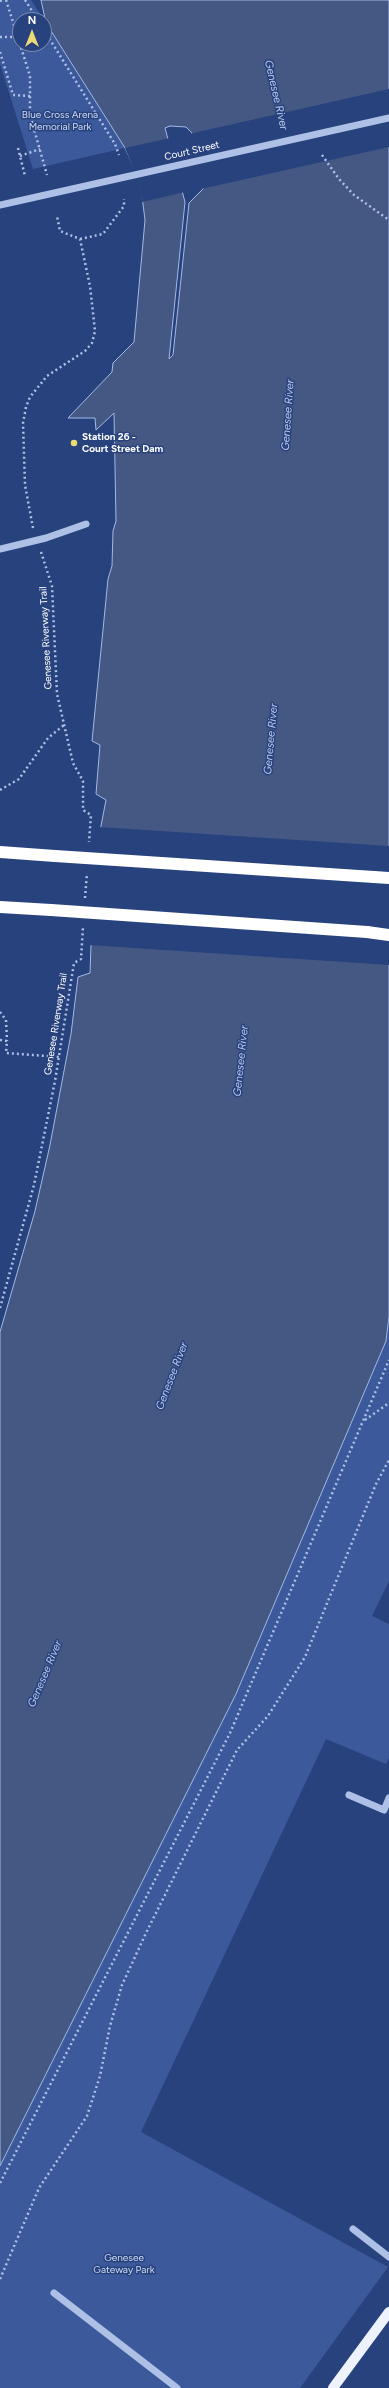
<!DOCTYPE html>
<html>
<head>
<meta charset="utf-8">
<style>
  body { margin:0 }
  #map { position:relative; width:389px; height:2388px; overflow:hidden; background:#28427e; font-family:Figtree,sans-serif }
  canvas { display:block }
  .north { position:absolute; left:12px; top:12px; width:40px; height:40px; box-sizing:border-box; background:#28427e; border:1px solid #7e8eb2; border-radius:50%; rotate:0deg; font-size:11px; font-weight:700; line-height:16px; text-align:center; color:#fff }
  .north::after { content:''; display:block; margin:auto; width:14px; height:18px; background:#ecda75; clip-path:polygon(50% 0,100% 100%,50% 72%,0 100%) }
</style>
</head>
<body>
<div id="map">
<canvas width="389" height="2388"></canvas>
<div class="north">N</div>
</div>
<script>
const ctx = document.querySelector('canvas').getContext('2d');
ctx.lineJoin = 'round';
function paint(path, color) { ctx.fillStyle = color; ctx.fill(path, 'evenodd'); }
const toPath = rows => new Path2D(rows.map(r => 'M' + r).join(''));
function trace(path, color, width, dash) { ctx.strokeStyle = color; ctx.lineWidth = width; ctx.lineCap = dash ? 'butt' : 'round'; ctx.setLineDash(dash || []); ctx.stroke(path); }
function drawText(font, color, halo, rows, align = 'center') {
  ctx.font = font + ' Figtree,sans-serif'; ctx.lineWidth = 3; ctx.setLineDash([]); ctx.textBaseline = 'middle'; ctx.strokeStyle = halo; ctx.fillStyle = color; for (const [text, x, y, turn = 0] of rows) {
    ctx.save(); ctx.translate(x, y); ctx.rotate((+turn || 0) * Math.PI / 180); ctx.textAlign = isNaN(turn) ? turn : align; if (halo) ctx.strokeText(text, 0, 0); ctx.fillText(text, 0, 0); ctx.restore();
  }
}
paint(toPath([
  [0,0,31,0,44,20,20,20,20,44,44,44,44,20,125,148,33,169,0,64],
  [389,1316,389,1581,372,1616,389,1624,389,1758,386,1764,326,1739,141,2132,388,2267,300,2388,0,2388,0,2166,236,1694,386,1341]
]), '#3c5a9b');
const water = toPath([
  [41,0,389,0,389,1316,386,1341,236,1694,0,2166,0,1332,35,1211,50,1145,71,1034,78,977,90,973,94,862,106,800,96,794,100,745,92,741,108,579,112,566,113,531,116,521,114,413,96,430,95,418,68,418,112,372,113,363,134,342,145,220,140,180,125,148,46,23,41,0],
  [170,126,186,127,192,133,203,189,189,203,173,355,169,359,185,202,165,128,170,126]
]);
paint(water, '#455884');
trace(water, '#a3b9e5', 1);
paint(toPath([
  [389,89,389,147,201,189,189,134],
  [170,138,185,192,142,202,139,181,125,148],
  [99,827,389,846,389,965,89,945,92,862]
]), '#28427e');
trace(toPath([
  [6,0,30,76,30,115,47,175],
  [25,0,38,20],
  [0,1,3,0],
  [44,30,115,144,119,155],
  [0,37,20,37],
  [0,52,13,95,30,96],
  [18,148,25,176],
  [322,155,339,179,354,195,389,220],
  [20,156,40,149],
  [80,239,103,234,124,206,124,199],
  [33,528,25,485,23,423,26,407,30,397,47,376,85,351,92,343,95,331,90,286,80,239,60,231,57,216],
  [41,552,52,586,57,694,73,763,83,781,83,810,91,815,89,842],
  [0,790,19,779,48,738,64,725],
  [85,898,87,873],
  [0,1012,6,1020,7,1041],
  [0,1040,7,1041,6,1053,59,1057],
  [0,1308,34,1185,55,1081,74,963,81,959,83,927],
  [365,1420,389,1403],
  [0,2183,230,1733,389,1360],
  [0,2279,39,2188,87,2116,100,2076,110,2026,122,1985,146,1933,237,1750,268,1716,305,1657,376,1484,389,1460]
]), '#aec0e5', 2.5, [2, 3]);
trace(toPath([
  [0,205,389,118],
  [0,549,46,538,86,524],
  [349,1795,384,1810,389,1798],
  [353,2229,389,2257],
  [54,2293,177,2388]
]), '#aec0e5', 7);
trace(toPath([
  [333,2388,389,2312]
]), '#eef2fd', 10);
trace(toPath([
  [0,852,55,856],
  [374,877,389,878],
  [0,907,51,910],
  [367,932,389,935]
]), '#fff', 12);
trace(toPath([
  [55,856,374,877],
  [51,910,367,932]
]), '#fff', 12);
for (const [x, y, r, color] of [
  [74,443,4,"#ecda75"]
]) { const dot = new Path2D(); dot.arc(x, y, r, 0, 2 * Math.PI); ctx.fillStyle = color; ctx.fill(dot); trace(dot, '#28427e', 1.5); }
drawText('10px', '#d1dcf4', '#28427e', [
  ["Blue Cross Arena",60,115],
  ["Memorial Park",60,127],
  ["Genesee",124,2258],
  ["Gateway Park",124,2270]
]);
drawText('10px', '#fff', '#28427e', [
  ["Court Street",192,151,-13],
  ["Genesee Riverway Trail",46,638,-93],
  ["Genesee Riverway Trail",56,1024,-81]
]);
drawText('bold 10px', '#fff', '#28427e', [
  ["Station 26 -",82,437],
  ["Court Street Dam",82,449]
], 'left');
drawText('italic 11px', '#b9caec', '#28427e', [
  ["Genesee River",276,95,77],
  ["Genesee River",288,415,-86],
  ["Genesee River",271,739,-85],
  ["Genesee River",241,1061,-84],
  ["Genesee River",172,1376,-69],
  ["Genesee River",45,1674,-67]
]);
</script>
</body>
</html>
